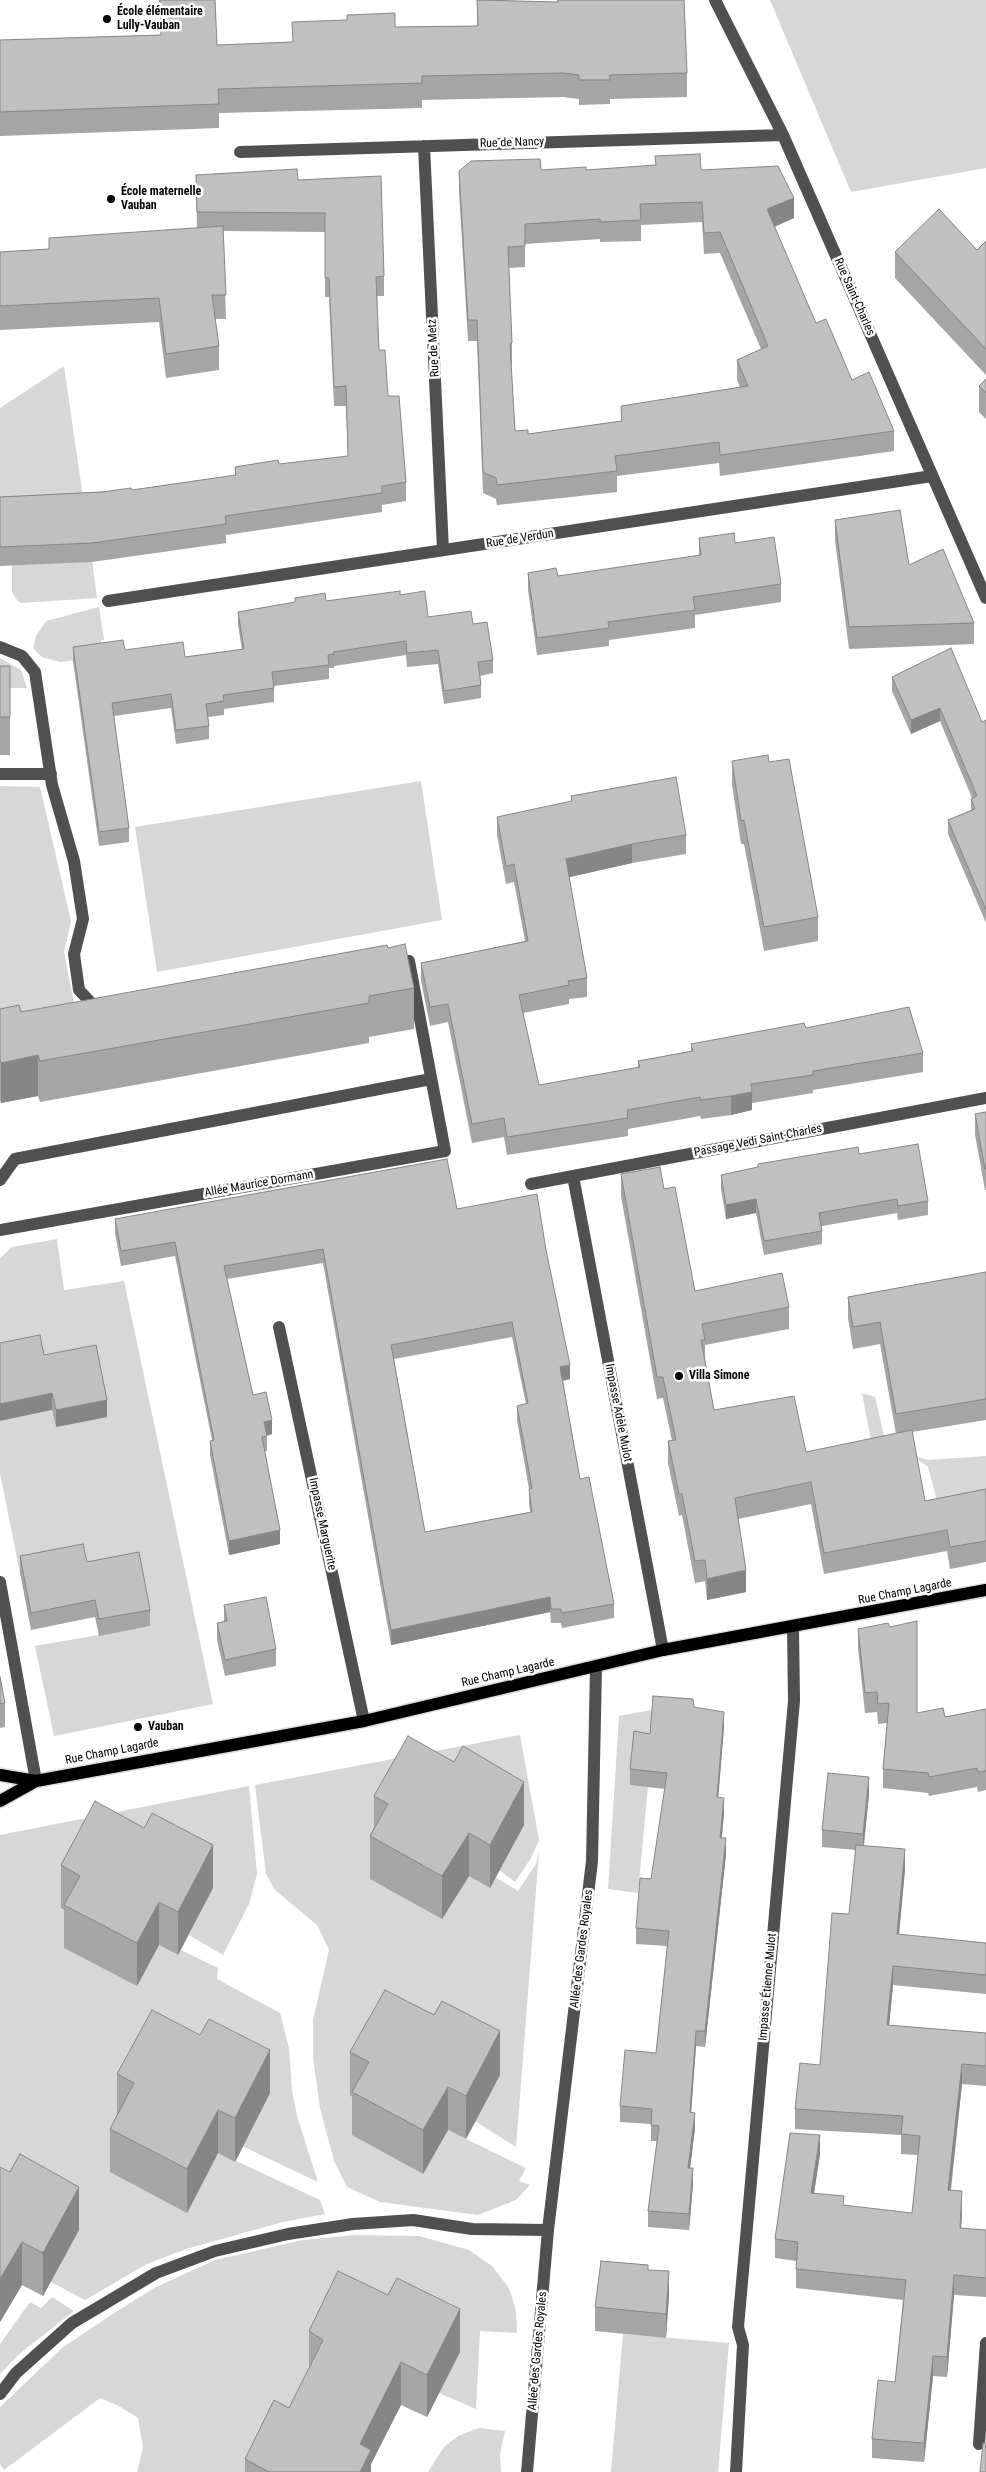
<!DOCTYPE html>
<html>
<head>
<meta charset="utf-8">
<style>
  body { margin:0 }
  canvas { display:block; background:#fff }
</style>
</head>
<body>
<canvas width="986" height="2472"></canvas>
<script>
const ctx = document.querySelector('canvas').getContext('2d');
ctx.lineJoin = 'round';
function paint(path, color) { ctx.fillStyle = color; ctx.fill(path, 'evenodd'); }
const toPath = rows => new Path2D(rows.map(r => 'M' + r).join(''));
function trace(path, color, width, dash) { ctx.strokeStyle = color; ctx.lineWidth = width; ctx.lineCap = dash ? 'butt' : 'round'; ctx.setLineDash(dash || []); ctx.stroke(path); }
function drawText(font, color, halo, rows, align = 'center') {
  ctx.font = font + ' "Roboto Condensed",sans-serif'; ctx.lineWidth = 5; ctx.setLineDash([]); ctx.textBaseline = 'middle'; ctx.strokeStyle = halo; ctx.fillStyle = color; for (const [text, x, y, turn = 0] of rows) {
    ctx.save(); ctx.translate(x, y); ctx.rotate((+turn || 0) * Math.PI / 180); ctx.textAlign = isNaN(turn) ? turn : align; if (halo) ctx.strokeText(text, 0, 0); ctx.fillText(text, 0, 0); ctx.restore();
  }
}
paint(toPath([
  [770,0,986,0,986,168,851,192],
  [64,366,85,511,0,516,0,408],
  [92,560,97,598,21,603,17,600,12,592,12,565],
  [99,607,104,640,101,640,103,657,60,662,42,657,33,648,36,636,46,621],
  [0,658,21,670,27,688,0,688],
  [421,781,442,920,157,972,135,827],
  [0,786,40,787,71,921,64,952,75,1008,0,1023],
  [57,1239,64,1290,124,1281,213,1704,54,1736,35,1646,150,1626,87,1579,83,1561,20,1573,0,1473,0,1421,52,1410,56,1427,107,1416,0,1360,0,1258,12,1247],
  [862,1393,875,1397,885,1440,900,1451,928,1460,986,1456,986,1507,941,1516,928,1467,917,1459,876,1467],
  [651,1710,652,1744,638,1893,608,1889,619,1716],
  [520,1735,539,1840,531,1858,515,1882,499,1870,458,1869,495,1877,518,1891,536,1864,539,1852,516,2147,475,2121,369,2105,353,2135,423,2174,435,2124,526,2168,519,2181,530,2185,516,2200,478,2215,380,2202,347,2187,334,2161,320,2108,313,2058,313,2020,329,1950,317,1925,275,1890,266,1874,255,1785],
  [249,1786,257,1874,249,1904,223,1955,189,1935,213,1888,61,1908,80,1919,147,1939,178,1955,181,1950,218,1968,217,1979,280,2013,289,2048,292,2091,297,2116,318,2182,242,2146,204,2146,320,2200,325,2214,283,2222,186,2249,147,2264,85,2300,51,2282,0,2191,0,1835],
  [354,2235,419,2236,469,2250,492,2266,509,2288,516,2310,517,2333,480,2331,476,2409,439,2393,460,2352,259,2472,137,2472,143,2448,138,2418,119,2406,100,2398,4,2470,0,2464,0,2407,62,2348,105,2319,154,2288,215,2260,303,2240],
  [52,2297,74,2311,18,2355,0,2374,0,2344,30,2302,41,2308],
  [623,2334,729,2343,718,2472,611,2472],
  [479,2428,505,2431,500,2454,501,2472,428,2472,444,2447,458,2436]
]), '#d7d7d7');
const major = toPath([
  [0,1775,36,1781],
  [0,1801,36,1781,364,1721,663,1650,986,1590]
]);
trace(major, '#dbdbdb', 15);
trace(toPath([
  [715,0,783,135,986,598],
  [424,146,443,550],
  [240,152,783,135],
  [108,601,932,476],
  [0,647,22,656,35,672,52,785,74,861,83,919,74,954,79,990,95,1007,102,1009],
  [0,774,51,774],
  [573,1176,663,1650],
  [0,1180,15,1159,431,1079],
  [531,1184,986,1098],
  [0,1230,445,1151,409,961,393,964],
  [279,1327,364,1721],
  [0,1582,36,1781],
  [0,2394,16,2373,72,2323,156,2273,215,2251,288,2234,353,2224,413,2220,472,2229,548,2230],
  [979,2444,986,2343],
  [527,2472,548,2230,592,1861,596,1667],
  [736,2472,743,2345,738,2327,794,1701,793,1627]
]), '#505050', 12);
trace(major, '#000', 12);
paint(toPath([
  [159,0,215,0,217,45,292,42,395,27,477,26,477,0,557,2,557,0,684,0,687,73,687,97,610,99,610,104,579,105,579,99,563,97,422,100,422,108,219,113,219,128,0,136,0,40,161,35],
  [541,170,701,170,794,218,774,227,816,323,852,380,894,431,894,451,720,476,719,463,617,476,617,492,497,505,496,499,483,493,477,341,468,341,459,191,459,171],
  [702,222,704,254,720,253,761,349,737,360,737,380,740,387,621,406,621,421,528,434,515,431,511,364,512,364,512,343,509,268,525,267,525,244,600,239,600,242,641,241,641,225],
  [196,175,298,180,384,276,384,296,377,296,379,350,388,396,406,482,406,501,382,505,382,512,226,535,226,543,92,562,0,566,0,497,132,490,235,475,235,467,279,464,348,456,346,406,334,406,329,297,325,297,325,232,223,231,226,319,215,319,219,346,219,370,166,378,159,322,0,330,0,252,49,249,197,228],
  [986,241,986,375,895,278,895,252,977,250],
  [986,379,986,419,979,412,979,386],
  [835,520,909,565,974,623,974,644,849,649,835,541],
  [699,538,735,543,781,584,781,602,695,615,695,628,609,640,609,646,537,655,528,590,528,573,558,576,699,556],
  [400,595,428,617,473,624,493,660,493,673,480,676,481,685,481,698,444,704,438,664,407,667,406,655,334,666,334,668,329,668,329,679,274,686,274,702,224,709,224,715,208,717,209,726,209,739,176,744,171,708,114,716,129,828,129,842,99,846,73,661,73,647,125,650,185,657,242,650,238,625,238,612,295,603,295,598,326,601],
  [0,666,10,666,10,755,0,755],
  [892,677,982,722,986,720,986,923,948,834,948,820,971,810,971,799,972,798,940,721,911,734,892,691],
  [732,761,769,762,818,917,818,941,764,951,744,844,741,844,732,785],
  [571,796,686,835,686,854,632,863,569,877,587,978,587,997,569,999,569,1004,523,1013,539,1085,638,1068,638,1061,691,1051,691,1044,806,1028,923,1053,923,1072,813,1090,813,1093,752,1103,752,1110,731,1115,701,1119,700,1116,628,1129,628,1136,507,1155,504,1137,472,1143,448,1022,430,1026,421,981,421,963,525,941,514,882,506,884,497,835,497,817,571,802],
  [388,948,414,988,414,1029,369,1037,369,1043,40,1102,38,1096,1,1103,0,1100,0,1009,21,1012],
  [986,1112,986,1190,985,1190,975,1135,975,1114],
  [859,1154,928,1201,928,1215,898,1220,897,1213,822,1226,822,1244,764,1255,756,1213,726,1219,721,1189,721,1175,758,1167,758,1164],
  [621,1174,664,1189,695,1291,789,1307,789,1329,705,1345,705,1359,714,1410,806,1452,896,1434,880,1344,853,1349,848,1318,848,1297,986,1272,986,1420,912,1432,925,1501,986,1489,986,1562,950,1569,947,1551,824,1574,811,1504,738,1519,746,1592,707,1600,705,1581,695,1583,682,1515,679,1516,668,1463,668,1441,672,1441,663,1398,657,1399,621,1196],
  [457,1209,546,1250,570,1379,563,1381,580,1479,614,1604,614,1618,562,1628,561,1623,551,1623,550,1612,391,1645,323,1263,227,1279,253,1395,272,1434,267,1436,267,1451,265,1451,280,1544,229,1555,210,1455,210,1441,212,1440,175,1256,121,1266,115,1233,115,1219],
  [512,1337,526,1404,517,1406,517,1420,529,1489,529,1503,530,1512,425,1532,394,1359],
  [44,1355,107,1417,56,1427,52,1410],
  [20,1556,87,1562,150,1610,150,1626,99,1636,95,1617,31,1630,20,1573],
  [224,1605,276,1649,276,1666,225,1676,217,1640,217,1623,224,1622],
  [858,1629,917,1713,945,1717,986,1709,986,1790,978,1792,977,1787,929,1796,928,1793,883,1788,883,1769,887,1723,878,1724,877,1712,865,1713,858,1648],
  [0,1677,5,1703,5,1727,0,1728],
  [694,1707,724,1727,718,1797,724,1813,722,1838,726,1854,705,2047,696,2046,691,2112,695,2128,690,2168,693,2184,689,2230,648,2227,648,2211,657,2141,651,2141,651,2124,620,2122,620,2106,656,2053,667,1946,636,1944,636,1928,651,1879,665,1789,630,1785,630,1769],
  [869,1794,864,1846,905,1869,899,1935,986,1943,986,1994,893,1985,889,2026,986,2033,986,2086,962,2084,951,2190,962,2211,961,2229,986,2230,986,2297,954,2295,947,2377,933,2376,924,2462,872,2458,872,2439,895,2382,903,2300,796,2288,796,2261,775,2258,775,2239,820,2154,814,2193,844,2206,912,2213,918,2155,901,2154,901,2135,795,2129,795,2109,820,2065,849,1914,856,1850,822,1847,822,1830],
  [374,1796,524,1825,490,1888,469,1876,442,1919,370,1879,370,1836,374,1828],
  [61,1865,213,1888,178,1955,159,1945,137,1986,64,1948,64,1910,61,1908],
  [350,2052,500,2075,466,2139,448,2130,423,2174,352,2135,352,2097,350,2095],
  [117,2074,270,2093,235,2162,218,2153,187,2213,110,2172,110,2129,117,2115],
  [0,2167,79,2230,43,2296,22,2285,0,2322],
  [648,2270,669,2295,666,2338,595,2331,595,2307],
  [309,2331,460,2352,427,2417,401,2405,371,2464,371,2472,245,2472,245,2459,289,2408,309,2368]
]), '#a5a5a5');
paint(toPath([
  [794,198,794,218,767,230,767,209],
  [940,708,940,721,911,734,911,720],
  [632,844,632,863,566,878,566,859],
  [38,1055,38,1096,1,1103,1,1063],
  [752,1092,752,1110,731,1115,731,1096],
  [756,1199,756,1213,726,1219,726,1205],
  [570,1365,570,1379,560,1381,560,1367],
  [52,1393,52,1410,0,1421,0,1404],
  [107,1400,107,1417,56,1427,56,1410],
  [272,1420,272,1434,264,1436,264,1422],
  [280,1530,280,1544,229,1555,229,1541],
  [746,1570,746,1592,707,1600,707,1579],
  [550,1597,550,1612,391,1645,391,1630],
  [724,1712,724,1727,717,1813,717,1797],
  [869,1777,869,1794,863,1850,863,1834],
  [524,1782,524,1825,490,1888,490,1845],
  [724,1798,724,1813,720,1853,720,1838],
  [469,1833,469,1876,442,1919,442,1876],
  [726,1838,726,1854,705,2047,705,2031],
  [213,1845,213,1888,178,1955,178,1912],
  [905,1849,905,1869,897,1954,897,1934],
  [159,1902,159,1945,137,1986,137,1943],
  [893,1966,893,1985,887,2045,887,2025],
  [500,2031,500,2075,466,2139,466,2096],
  [696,2031,696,2046,690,2128,690,2112],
  [270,2050,270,2093,235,2162,235,2118],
  [962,2064,962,2084,948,2210,948,2190],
  [448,2087,448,2130,423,2174,423,2130],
  [218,2110,218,2153,187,2213,187,2169],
  [695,2113,695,2128,688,2184,688,2168],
  [820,2135,820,2154,811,2213,811,2193],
  [693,2168,693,2184,689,2230,689,2214],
  [79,2187,79,2230,43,2296,43,2253],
  [962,2191,962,2211,960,2248,960,2228],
  [22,2242,22,2285,0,2322,0,2279],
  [669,2271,669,2295,666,2338,666,2314],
  [954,2275,954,2295,947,2377,947,2357],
  [460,2309,460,2352,427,2417,427,2375],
  [933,2356,933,2376,924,2462,924,2443],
  [401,2362,401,2405,371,2464,371,2472,360,2472,360,2444]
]), '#868686');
const building = toPath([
  [160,0,215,0,217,45,293,42,292,22,347,20,347,15,395,13,395,27,478,26,477,0,558,2,558,0,684,0,687,73,610,75,610,80,579,80,579,75,563,73,422,76,422,83,218,89,219,104,0,112,0,40,161,35,160,0],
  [700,154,701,170,778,166,794,198,767,209,816,323,826,319,852,380,869,372,894,431,720,455,719,442,615,456,617,471,497,485,496,478,483,472,477,320,468,320,459,171,471,161,540,159,541,170,586,167,586,170,656,165,655,156,700,154],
  [702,202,704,233,720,232,768,346,737,360,748,386,621,406,622,421,528,434,528,430,515,431,510,344,512,343,508,247,525,246,525,224,600,219,600,222,641,220,640,204,702,202],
  [297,169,298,180,381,176,384,276,376,277,379,350,385,350,388,396,399,396,406,482,382,486,382,493,225,516,226,524,92,543,0,547,0,497,102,492,131,488,132,490,236,475,235,467,278,460,279,464,348,456,346,386,334,387,329,278,325,278,325,213,197,212,196,175,297,169],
  [939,209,977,250,986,241,986,349,895,252,939,209],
  [223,226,226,295,212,295,219,346,166,354,159,298,0,306,0,252,49,249,49,238,223,226],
  [986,379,986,393,979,386,986,379],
  [900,510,909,565,943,549,974,623,849,627,835,520,900,510],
  [734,533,735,543,774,537,781,584,693,597,695,610,608,622,609,628,537,638,528,573,556,568,558,576,701,555,699,538,734,533],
  [400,591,400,595,425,591,428,617,471,611,473,624,487,622,493,660,478,662,481,685,444,691,438,650,407,653,406,641,333,652,334,654,328,655,329,665,272,672,274,688,223,695,224,701,206,704,209,726,176,730,171,694,112,703,129,828,99,832,73,647,123,640,125,650,183,642,185,657,244,649,238,612,295,602,295,598,325,593,326,601,400,591],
  [951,648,982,722,986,720,986,910,948,820,975,809,971,799,977,796,940,708,911,720,892,677,951,648],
  [0,666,10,666,10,717,0,717,0,666],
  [768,755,769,762,789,759,818,917,764,927,744,820,741,821,732,761,768,755],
  [676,777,686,835,632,844,566,859,587,978,568,981,569,985,519,995,539,1085,640,1067,638,1061,693,1051,691,1044,804,1023,806,1028,909,1007,923,1053,813,1071,813,1075,751,1084,752,1092,731,1096,701,1100,700,1097,627,1110,628,1118,507,1137,504,1118,472,1124,448,1004,430,1007,421,963,528,941,514,864,506,866,497,817,572,801,571,796,676,777],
  [405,944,414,988,369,996,369,1003,40,1061,38,1055,1,1063,0,1059,0,1009,19,1005,21,1012,387,945,388,948,405,944],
  [986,1112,986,1168,985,1169,975,1114,986,1112],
  [918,1144,928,1201,898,1206,897,1199,819,1213,822,1231,764,1241,756,1199,726,1205,721,1175,758,1167,758,1164,858,1147,859,1154,918,1144],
  [447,1159,457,1209,537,1194,546,1250,570,1365,560,1367,580,1479,589,1477,614,1604,562,1613,561,1609,551,1609,550,1597,391,1630,323,1249,224,1266,253,1395,266,1392,272,1420,264,1422,267,1436,262,1437,280,1530,229,1541,210,1441,214,1440,175,1242,121,1251,115,1219,447,1159],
  [512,1322,528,1403,517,1406,532,1488,529,1489,532,1512,425,1532,391,1345,512,1322],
  [660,1167,664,1189,675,1187,695,1291,782,1273,789,1307,702,1324,705,1340,701,1340,714,1410,794,1396,806,1452,912,1430,925,1501,986,1489,986,1541,950,1547,947,1530,824,1553,811,1482,735,1498,746,1570,707,1579,705,1560,695,1561,682,1494,679,1494,668,1441,676,1440,663,1377,657,1377,621,1174,660,1167],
  [986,1272,986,1399,896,1414,880,1322,853,1327,848,1297,986,1272],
  [40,1335,44,1355,96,1345,107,1400,56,1410,52,1393,0,1404,0,1343,40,1335],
  [83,1544,87,1562,139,1552,150,1610,99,1619,95,1600,31,1613,20,1556,83,1544],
  [266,1597,276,1649,225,1660,217,1623,227,1621,224,1605,266,1597],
  [917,1621,917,1713,943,1708,945,1717,986,1709,986,1771,978,1772,977,1768,929,1777,928,1773,883,1769,889,1703,878,1704,877,1692,865,1693,858,1629,888,1623,890,1627,917,1621],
  [0,1677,5,1703,0,1704,0,1677],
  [653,1696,693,1699,694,1707,724,1712,717,1797,724,1798,720,1838,726,1838,705,2031,696,2031,690,2112,695,2113,688,2168,693,2168,689,2214,648,2211,659,2126,651,2125,652,2109,620,2106,625,2050,656,2053,669,1931,636,1928,640,1878,651,1879,667,1773,630,1769,634,1731,650,1734,653,1696],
  [408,1736,454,1762,463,1746,524,1782,490,1845,469,1833,442,1876,370,1836,388,1804,374,1796,408,1736],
  [828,1773,869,1777,863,1834,822,1830,828,1773],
  [95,1801,144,1828,152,1813,213,1845,178,1912,159,1902,137,1943,64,1905,80,1876,61,1865,95,1801],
  [856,1845,905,1849,897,1934,986,1943,986,1975,893,1966,887,2025,986,2033,986,2066,962,2064,948,2190,962,2191,960,2228,986,2230,986,2278,954,2275,947,2357,933,2356,924,2443,872,2439,878,2380,895,2382,906,2280,796,2269,798,2242,775,2239,790,2133,820,2135,811,2193,844,2196,843,2205,912,2213,920,2136,901,2134,903,2116,795,2109,800,2063,820,2065,832,1913,849,1914,856,1845],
  [385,1990,434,2015,442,2001,500,2031,466,2096,448,2087,423,2130,352,2092,369,2062,350,2052,385,1990],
  [152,2010,200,2035,209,2019,270,2050,235,2118,218,2110,187,2169,110,2129,134,2083,117,2074,152,2010],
  [20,2154,79,2187,43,2253,22,2242,0,2279,0,2167,10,2172,20,2154],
  [601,2261,648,2265,648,2270,669,2271,666,2314,595,2307,601,2261],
  [338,2271,388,2295,397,2278,460,2309,427,2375,401,2362,360,2444,371,2450,360,2472,269,2472,245,2459,274,2400,289,2408,323,2340,309,2331,338,2271],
  [983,2443,986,2443,986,2472,980,2472,983,2443]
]);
paint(building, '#c0c0c0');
trace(building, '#868686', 1);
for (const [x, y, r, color] of [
  [107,19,5,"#000"],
  [111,199,5,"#000"],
  [679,1376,5,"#000"],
  [138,1727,5,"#000"]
]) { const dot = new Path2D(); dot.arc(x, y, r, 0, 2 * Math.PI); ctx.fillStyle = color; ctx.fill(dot); trace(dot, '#fff', 2); }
drawText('bold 12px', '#000', '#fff', [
  ["École élémentaire",117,12],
  ["Lully-Vauban",117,26],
  ["École maternelle",121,192],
  ["Vauban",121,206],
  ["Villa Simone",689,1376],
  ["Vauban",148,1727]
], 'left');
drawText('12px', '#000', '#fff', [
  ["Rue de Nancy",512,143,-2],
  ["Rue Saint-Charles",854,297,66],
  ["Rue de Metz",434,348,-93],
  ["Rue de Verdun",520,539,-9],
  ["Passage Vedi Saint-Charles",758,1141,-11],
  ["Allée Maurice Dormann",259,1184,-10],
  ["Impasse Adèle Mulot",618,1413,79],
  ["Impasse Marguerite",322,1524,78],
  ["Rue Champ Lagarde",905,1592,-11],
  ["Rue Champ Lagarde",508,1673,-13],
  ["Rue Champ Lagarde",112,1752,-11],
  ["Allée des Gardes Royales",582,1949,-83],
  ["Impasse Étienne Mulot",768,1987,-85],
  ["Allée des Gardes Royales",538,2351,-85]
]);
</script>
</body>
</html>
